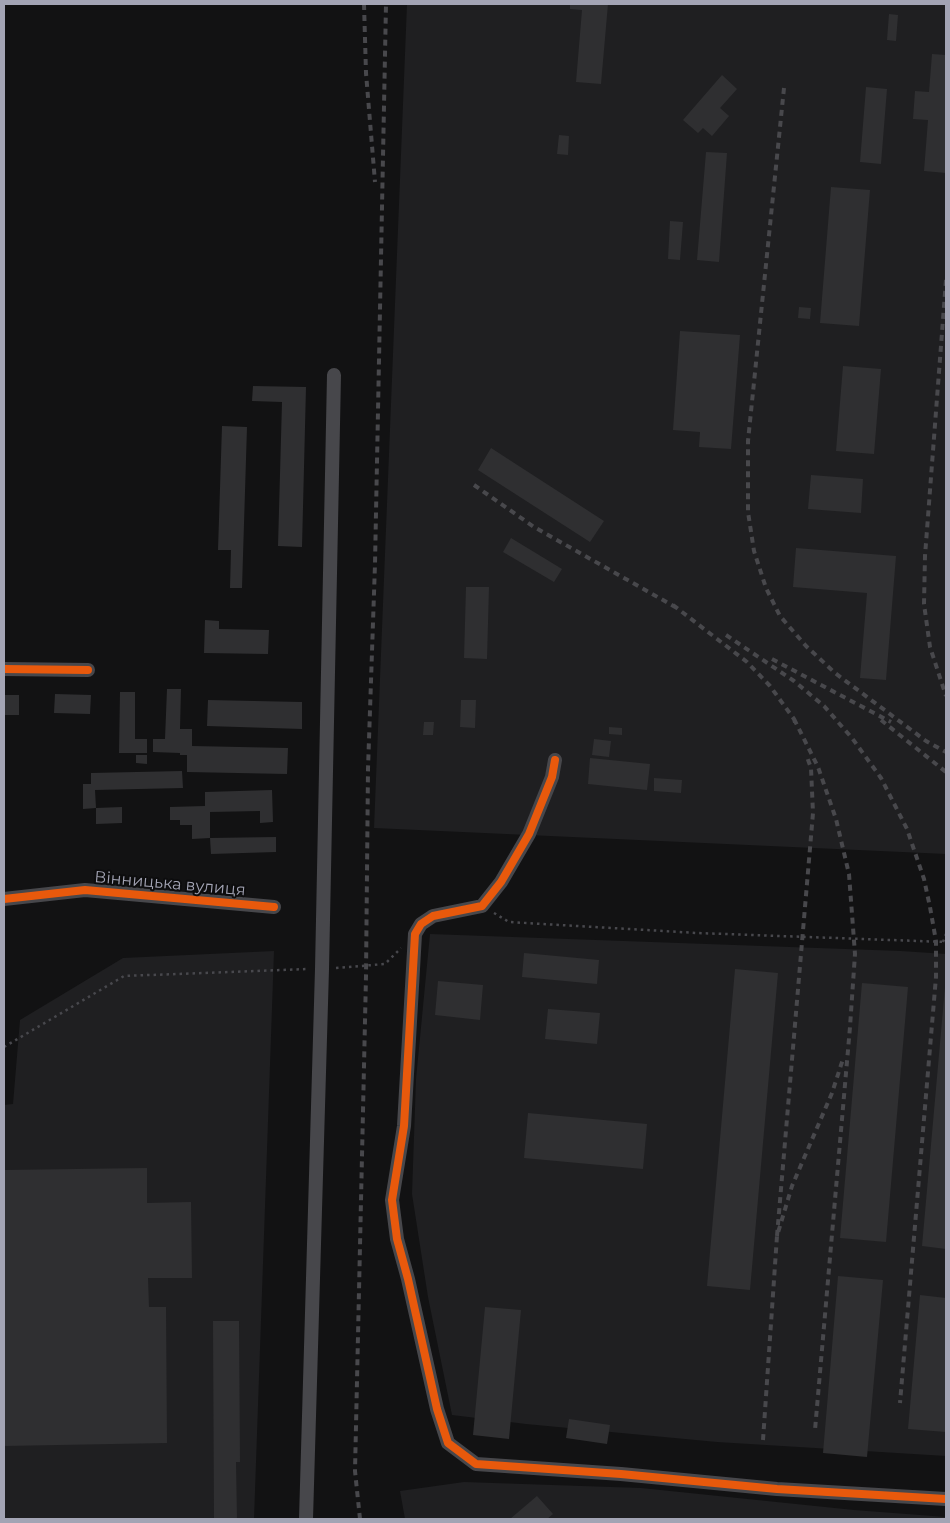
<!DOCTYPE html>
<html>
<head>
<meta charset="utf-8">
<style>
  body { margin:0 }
  #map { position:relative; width:950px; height:1523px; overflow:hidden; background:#121213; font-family:Montserrat,sans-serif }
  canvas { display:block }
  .frame { position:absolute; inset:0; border:5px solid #a3a4b4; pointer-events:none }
</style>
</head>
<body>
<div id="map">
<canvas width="950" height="1523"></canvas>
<div class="frame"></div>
</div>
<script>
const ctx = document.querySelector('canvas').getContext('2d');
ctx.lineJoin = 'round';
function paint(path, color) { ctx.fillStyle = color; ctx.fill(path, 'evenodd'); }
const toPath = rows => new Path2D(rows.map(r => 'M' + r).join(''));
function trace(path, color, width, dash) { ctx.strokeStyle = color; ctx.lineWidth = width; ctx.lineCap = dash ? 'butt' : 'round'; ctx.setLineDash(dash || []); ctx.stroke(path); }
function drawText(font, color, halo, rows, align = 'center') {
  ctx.font = font + ' Montserrat,sans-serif'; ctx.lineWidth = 4; ctx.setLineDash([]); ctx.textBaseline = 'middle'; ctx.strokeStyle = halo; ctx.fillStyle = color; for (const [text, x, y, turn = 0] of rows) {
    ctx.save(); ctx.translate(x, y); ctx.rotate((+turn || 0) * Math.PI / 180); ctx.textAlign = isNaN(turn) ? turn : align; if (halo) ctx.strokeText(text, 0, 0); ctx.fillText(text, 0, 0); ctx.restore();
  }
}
paint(toPath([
  [407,4,946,4,946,854,374,828],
  [430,934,901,951,946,954,946,1456,717,1442,526,1424,452,1415,428,1297,412,1194,416,1079],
  [274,951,254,1519,4,1519,4,1105,13,1104,20,1020,123,958],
  [464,1482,641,1488,854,1510,946,1517,946,1519,405,1519,400,1491]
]), '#1f1f21');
paint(toPath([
  [570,4,608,4,601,84,576,82,582,10,570,9],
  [889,14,898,15,896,41,887,40],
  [932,54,946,55,946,173,924,171,928,120,913,119,915,91,929,92],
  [722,75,737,89,720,108,729,116,712,136,703,128,698,133,683,120],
  [866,87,887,89,881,164,860,162],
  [559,135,569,136,568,155,557,154],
  [706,152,727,153,719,262,697,260],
  [831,187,870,190,859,326,820,323],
  [670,221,683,222,680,260,668,259],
  [799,307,811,308,810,319,798,318],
  [680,331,740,335,731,449,699,447,700,432,673,430],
  [843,366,881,369,874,454,836,451],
  [253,386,306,387,302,547,278,546,282,402,252,401],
  [222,426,247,427,242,588,230,588,231,550,218,550],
  [491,448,604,521,590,542,478,470],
  [811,475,863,479,861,513,808,509],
  [511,538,562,569,554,582,503,552],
  [796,548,896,556,886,680,860,678,867,593,793,587],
  [466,587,489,587,487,659,464,658],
  [205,620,219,621,219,629,269,630,268,654,204,653],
  [167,689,181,689,180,729,192,729,192,746,288,748,287,774,187,772,187,755,180,755,180,753,153,752,153,739,165,739],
  [120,692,135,692,135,739,147,739,147,753,119,753],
  [55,694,91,695,90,714,54,713],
  [4,695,19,695,19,715,4,715],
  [208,700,302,702,302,729,207,726],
  [461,700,476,700,475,728,460,727],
  [424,722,434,722,433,735,423,735],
  [609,727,622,728,622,735,609,734],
  [594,739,611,741,609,757,592,755],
  [136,755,147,755,147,764,136,763],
  [590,758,650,764,647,790,588,784],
  [182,771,183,788,95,790,96,808,83,809,83,784,91,784,91,773],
  [654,778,682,780,681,793,654,791],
  [272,790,273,822,260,823,260,811,210,812,210,838,192,839,192,825,180,825,180,820,170,820,170,807,205,806,205,792],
  [122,807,122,823,96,824,96,808],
  [276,837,276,852,211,854,210,838],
  [524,953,599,960,597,984,522,977],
  [735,969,778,973,750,1290,707,1286],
  [438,981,483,985,480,1020,435,1015],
  [862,983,908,987,886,1242,840,1238],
  [945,987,946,987,946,1249,922,1246],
  [548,1009,600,1013,597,1044,545,1039],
  [528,1113,647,1124,643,1169,524,1158],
  [147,1168,147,1203,191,1202,192,1278,148,1278,149,1307,166,1307,167,1443,4,1446,4,1170],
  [838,1276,883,1280,867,1457,823,1453],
  [920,1295,946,1298,946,1432,908,1429],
  [485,1307,521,1310,509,1439,473,1435],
  [213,1321,239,1321,240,1462,236,1462,237,1519,214,1519],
  [569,1419,610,1425,607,1444,566,1438],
  [537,1496,553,1514,547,1519,510,1519]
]), '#2f2f31');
trace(toPath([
  [494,913,509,922,697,933,946,942],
  [943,942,946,934],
  [336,968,385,964,401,948],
  [4,1047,124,976,308,969]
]), '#48484d', 2.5, [2.5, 4]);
trace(toPath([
  [4,669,88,670],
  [555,760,552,777,529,834,501,882,482,906,433,916,421,924,415,934,404,1126,392,1200,397,1239,408,1279,437,1409,448,1443,476,1464,621,1474,777,1489,946,1499],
  [4,899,85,890,274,907],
  [306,1519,322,969,334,375]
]), '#47474b', 14);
trace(toPath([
  [364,4,366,73,375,182],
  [784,88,748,441,748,512,754,551,766,588,780,616,806,646,835,673,926,741,946,752],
  [946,280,925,556,924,604,930,647,946,696],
  [474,485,534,527,677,608],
  [673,605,747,662,770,686,794,719,796,726],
  [726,635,794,681,824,706,852,738,881,778,907,829,924,879,930,907,936,941,936,977,900,1403],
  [772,659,891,722],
  [794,719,818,767,836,819,849,874,855,954,850,1027,815,1430],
  [881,720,946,772],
  [777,1236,813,813,811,768,807,757],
  [763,1440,777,1236,792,1186,832,1093,843,1059],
  [360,1519,355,1471,366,976,368,769,375,564,386,4]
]), '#48484c', 4, [6, 5]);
trace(toPath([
  [4,669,88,670],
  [555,760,552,777,529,834,501,882,482,906,433,916,421,924,415,934,404,1126,392,1200,397,1239,408,1279,437,1409,448,1443,476,1464,621,1474,777,1489,946,1499],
  [4,899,85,890,274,907]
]), '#e8590c', 8);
drawText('16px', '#a3a4b4', '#0d0d0e', [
  ["Вінницька вулиця",170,884,5]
]);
</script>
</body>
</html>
